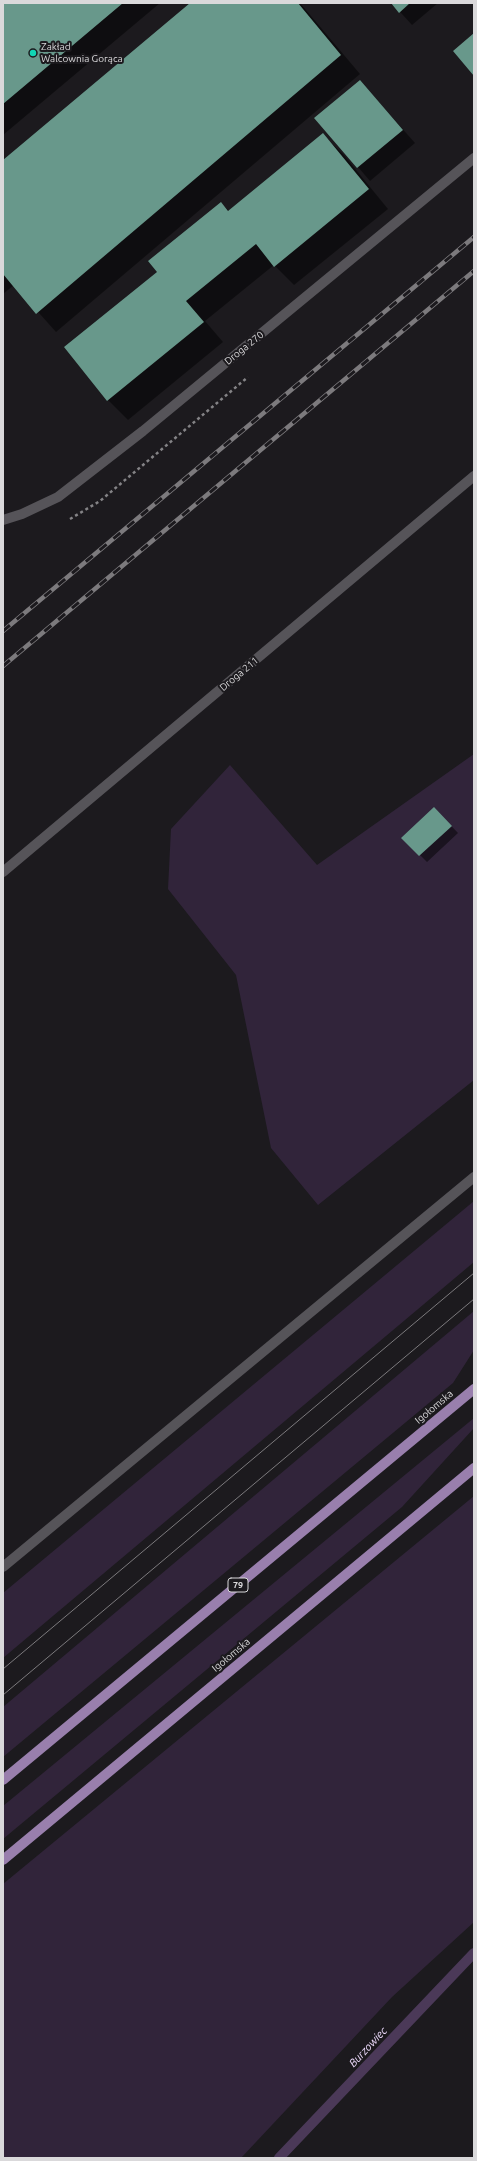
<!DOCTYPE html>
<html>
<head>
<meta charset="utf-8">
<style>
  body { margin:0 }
  #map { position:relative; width:477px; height:2161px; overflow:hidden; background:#1c1a1e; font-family:Ubuntu,sans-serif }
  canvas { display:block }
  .frame { position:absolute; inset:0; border:4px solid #dad9db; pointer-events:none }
</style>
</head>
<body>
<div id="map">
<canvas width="477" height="2161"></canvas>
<div class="frame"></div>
</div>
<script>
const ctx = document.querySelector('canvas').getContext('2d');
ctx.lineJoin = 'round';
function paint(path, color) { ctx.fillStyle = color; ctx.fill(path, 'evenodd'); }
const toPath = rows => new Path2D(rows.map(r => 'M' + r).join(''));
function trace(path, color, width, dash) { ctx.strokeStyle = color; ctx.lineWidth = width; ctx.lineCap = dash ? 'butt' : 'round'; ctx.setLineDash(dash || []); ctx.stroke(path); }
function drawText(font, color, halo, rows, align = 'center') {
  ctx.font = font + ' Ubuntu,sans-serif'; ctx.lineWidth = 4; ctx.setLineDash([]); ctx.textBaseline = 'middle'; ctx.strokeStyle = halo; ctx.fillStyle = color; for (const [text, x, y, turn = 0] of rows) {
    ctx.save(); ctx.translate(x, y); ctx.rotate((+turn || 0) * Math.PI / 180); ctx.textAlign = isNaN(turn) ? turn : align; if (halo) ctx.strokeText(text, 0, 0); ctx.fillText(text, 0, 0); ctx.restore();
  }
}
paint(toPath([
  [474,754,474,1080,318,1205,271,1148,236,975,168,889,171,829,230,765,317,865],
  [474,1201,474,1262,3,1658,3,1593],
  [474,1311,474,1350,453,1383,3,1757,3,1707],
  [474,1418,474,1428,402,1507,3,1839,3,1806],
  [474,1496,474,1922,392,1997,241,2158,3,2158,3,1884]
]), '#31243a');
paint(toPath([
  [3,3,160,3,3,135],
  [192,3,300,3,360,74,56,332,14,285,3,294,3,161],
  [392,3,438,3,412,25],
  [360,81,415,143,370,181,316,118],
  [323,135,343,154,388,209,294,285,274,265,205,321,223,342,128,420,108,400,65,347,158,272,221,203,229,211],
  [434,808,458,833,427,862,403,838]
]), '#0007');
trace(toPath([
  [279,2158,474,1953]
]), '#4b3958', 10);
paint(toPath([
  [3,3,123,3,3,104],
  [190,3,298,3,341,55,36,314,3,274,3,160],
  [391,3,410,3,399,13],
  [474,33,474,76,453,51],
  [360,80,403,130,357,168,314,118],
  [323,133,369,189,274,267,256,244,186,301,204,322,107,401,64,347,157,272,148,261,221,202,228,211],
  [434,807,452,826,419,856,401,838]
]), '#68988b');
trace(toPath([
  [70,519,100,501,248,377]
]), '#848386', 2.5, [3, 3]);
trace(toPath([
  [3,520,22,514,58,497,143,431,474,158],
  [3,872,474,476],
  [3,1567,474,1177]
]), '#565459', 10);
trace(toPath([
  [3,1780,474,1389],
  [3,1860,474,1468]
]), '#997fad', 10);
trace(toPath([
  [3,1669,474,1273],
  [3,1695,474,1299]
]), '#7c7a7d', 1);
const rail = toPath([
  [3,631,474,237],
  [3,666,474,271]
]);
trace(rail, '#7c7a7d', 4.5);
trace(rail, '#1c1a1e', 3, [9]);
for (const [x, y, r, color] of [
  [33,53,4,"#11d5b4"]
]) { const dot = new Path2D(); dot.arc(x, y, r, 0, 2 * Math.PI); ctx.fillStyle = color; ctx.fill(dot); trace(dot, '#1c1a1e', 1.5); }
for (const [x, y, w] of [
  [238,1585,20]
]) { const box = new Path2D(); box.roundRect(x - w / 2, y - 7, w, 14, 3); ctx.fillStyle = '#1c1a1e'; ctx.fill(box); trace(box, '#dad9db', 1); }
drawText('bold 9px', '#dad9db', null, [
  ["79",238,1585]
]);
drawText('10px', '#dad9db', '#1c1a1e', [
  ["Zakład",41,47],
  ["Walcownia Gorąca",41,59]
], 'left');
drawText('10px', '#dad9db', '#1c1a1e', [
  ["Droga 270",244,348,-39],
  ["Droga 211",239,674,-40],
  ["Igołomska",434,1407,-40],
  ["Igołomska",231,1655,-40]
]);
drawText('italic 11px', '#eedbfd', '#1c1a1e', [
  ["Burzowiec",368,2047,-47]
]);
</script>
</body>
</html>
